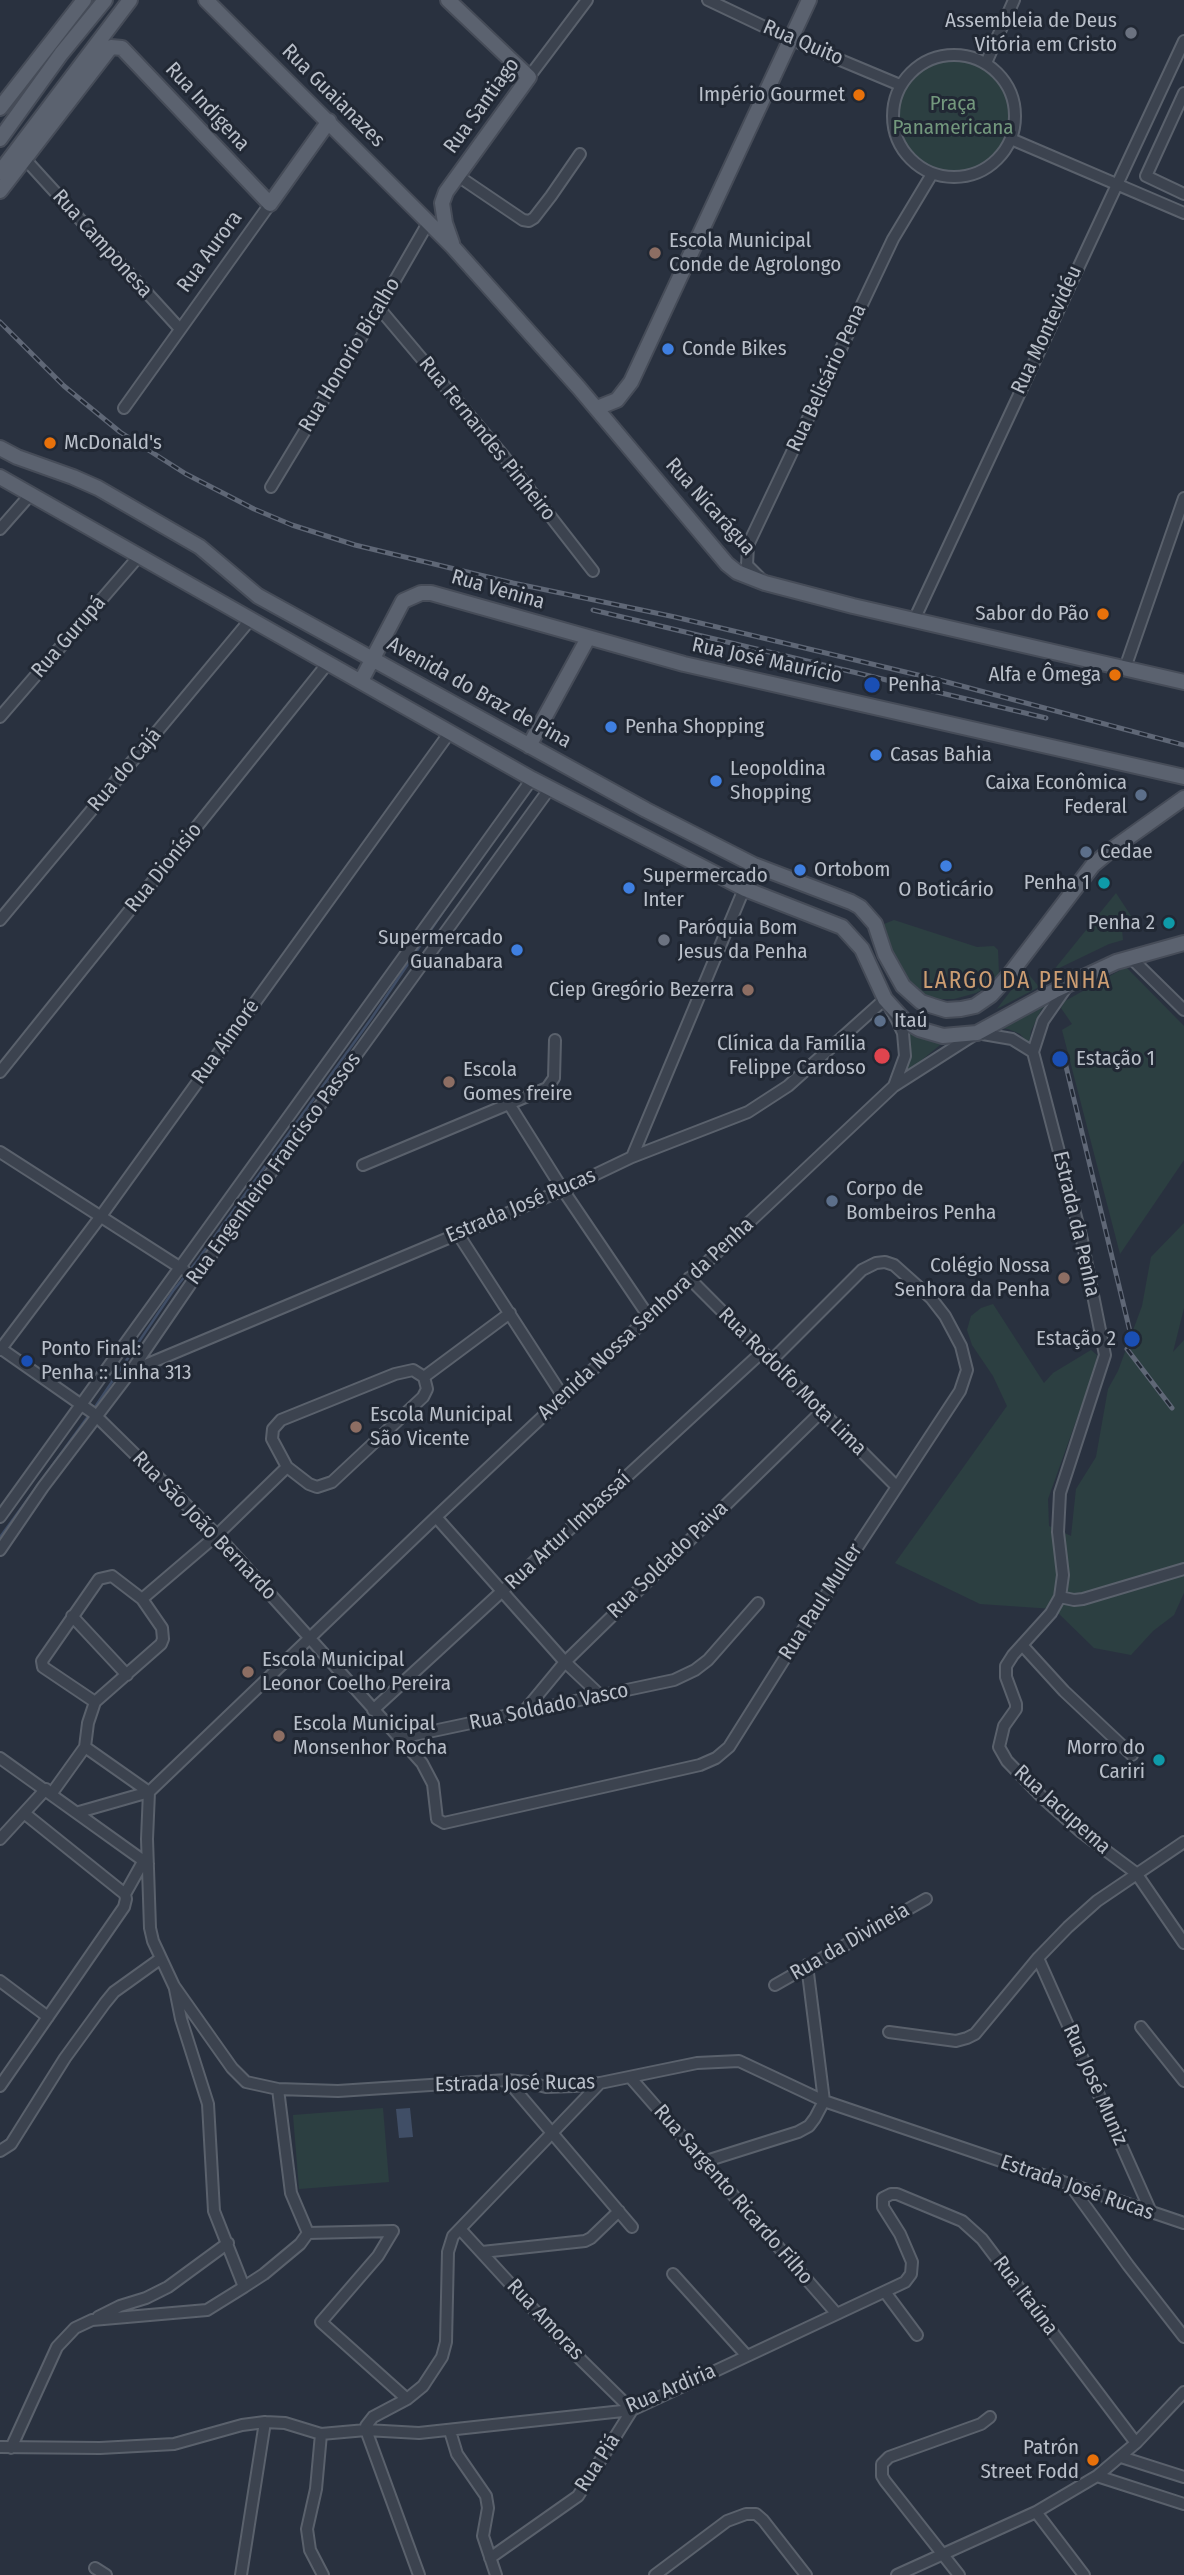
<!DOCTYPE html>
<html>
<head>
<meta charset="utf-8">
<style>
  body { margin:0 }
  canvas { display:block; background:#29313f }
</style>
</head>
<body>
<canvas width="1184" height="2575"></canvas>
<script>
const ctx = document.querySelector('canvas').getContext('2d');
ctx.lineJoin = 'round';
function paint(path, color) { ctx.fillStyle = color; ctx.fill(path, 'evenodd'); }
const toPath = rows => new Path2D(rows.map(r => 'M' + r).join(''));
function trace(path, color, width, dash) { ctx.strokeStyle = color; ctx.lineWidth = width; ctx.lineCap = dash ? 'butt' : 'round'; ctx.setLineDash(dash || []); ctx.stroke(path); }
function drawText(font, color, halo, rows, align = 'center') {
  ctx.font = font + ' "Fira Sans Condensed",sans-serif'; ctx.lineWidth = 6; ctx.setLineDash([]); ctx.textBaseline = 'middle'; ctx.strokeStyle = halo; ctx.fillStyle = color; for (const [text, x, y, turn = 0] of rows) {
    ctx.save(); ctx.translate(x, y); ctx.rotate((+turn || 0) * Math.PI / 180); ctx.textAlign = isNaN(turn) ? turn : align; if (halo) ctx.strokeText(text, 0, 0); ctx.fillText(text, 0, 0); ctx.restore();
  }
}
paint(toPath([
  '897 116a56 56 0 1 1 112 0a56 56 0 1 1-112 0Z',
  [1116,893,1137,925,1122,930,1123,940,1109,944,1053,971],
  [894,920,977,947,994,946,998,950,999,974,991,985,976,993,954,999,932,999,914,988,900,971,879,926],
  [1126,967,1184,1026,1184,1160,1120,1254,1062,1030,1072,1024,1061,1008,1065,1001],
  [1026,971,1039,987,995,1010,996,1010],
  [1063,989,1041,1010,1031,1031,1029,1044,1020,1034,1008,1029,975,1026,940,1045,900,1078,908,1015,924,1024,946,1028,975,1026],
  [1184,1223,1184,1308,1173,1352,1184,1340,1184,1593,1174,1615,1153,1631,1131,1655,1094,1648,1054,1609,980,1604,895,1563,1007,1406,993,1376,972,1345,967,1330,971,1316,981,1308,993,1304,1044,1383,1053,1373,1091,1350,1097,1355,1095,1368,1048,1499,1049,1526,1071,1536,1076,1489,1096,1457,1108,1389,1118,1371,1142,1306,1151,1257],
  [383,2108,389,2182,299,2189,293,2115]
]), '#2c3f41');
paint(toPath([
  [410,2108,413,2137,399,2138,396,2109]
]), '#404e66');
trace(toPath([
  [93,1410,173,1291,197,1261,371,1019,453,897],
  [0,1537,89,1415]
]), '#404e66', 2.5);
const minor = toPath([
  [708,0,790,39,900,85],
  '893 116a61 61 0 1 1 122 0a61 61 0 1 1-122 0Z',
  [986,63,1014,0],
  [529,77,587,0],
  [1184,93,1146,176,1184,194],
  [1011,139,1184,213],
  [25,159,180,329],
  [458,176,523,220,529,221,534,218,551,196,580,154],
  [379,308,502,454,593,571],
  [124,408,270,204],
  [271,487,379,308,428,223],
  [0,529,30,495],
  [760,578,747,565,748,545,893,239,932,174],
  [914,620,1184,41],
  [1125,668,1184,498],
  [0,717,139,556],
  [0,920,250,620],
  [1131,958,1184,1010],
  [1068,985,1043,1021,1033,1052,1082,1240,1105,1355,1060,1493,1058,1532,1063,1575,1060,1597,1074,1600,1083,1599,1184,1569],
  [0,1072,328,663],
  [894,1086,977,1033,1012,1039,1033,1052],
  [509,1104,563,1190,649,1317],
  [0,1152,184,1270],
  [632,1157,754,865],
  [363,1165,547,1088,554,1078,555,1040],
  [458,1234,564,1398],
  [689,1278,896,1486],
  [0,1348,93,1413,217,1535,422,1763,433,1784,437,1819,444,1823,700,1765,716,1758,729,1747,795,1642,960,1391,967,1370,961,1346,945,1316,931,1298,894,1265,885,1262,876,1263,862,1270,771,1361],
  [0,1350,101,1216,450,732],
  [413,1370,424,1377,427,1389,423,1397,332,1482,317,1487,309,1484,287,1467,272,1439,273,1429,281,1420,395,1374,413,1370],
  [424,1377,510,1313],
  [0,1517,532,779],
  [436,1517,565,1662,602,1697],
  [0,1550,43,1487,131,1371,196,1276,550,788],
  [1060,1597,1051,1613,1013,1655,1006,1666,1006,1677,1016,1704,1016,1709,1004,1726,999,1747,1007,1761,1045,1800,1081,1832,1136,1873,1184,1943],
  [142,1599,217,1535,287,1467],
  [72,1616,127,1675],
  [1022,1645,1064,1691,1132,1755],
  [373,1710,762,1352],
  [522,1714,565,1662,821,1412],
  [400,1738,674,1680,695,1670,708,1660,758,1603],
  [85,1747,149,1792],
  [0,1758,148,1864],
  [149,1792,147,1839,150,1928,153,1941,174,1986,232,2068,246,2082,278,2089,338,2091,507,2080,527,2082,546,2087,574,2086,600,2083,697,2063,739,2061,824,2101,1184,2223],
  [52,1793,85,1747,88,1723,95,1702,161,1644,163,1639,162,1628,142,1599,112,1576,99,1579,42,1661,43,1667,95,1702],
  [79,1812,149,1792,436,1517,894,1086,905,1056,903,1033,897,1020,885,999,788,1086,748,1112,632,1157,563,1190,131,1371],
  [0,1839,46,1789],
  [125,1894,144,1860],
  [1038,1958,1151,2212],
  [0,1981,48,2017],
  [775,1985,926,1899],
  [1141,2027,1184,2081],
  [889,2032,956,2041,967,2038,975,2034,1038,1958,1068,1927,1097,1901,1184,1842],
  [630,2077,836,2313],
  [507,2080,632,2227],
  [0,2086,124,1907,126,1899,125,1894,120,1890,24,1813],
  [0,2151,11,2144,65,2058,105,2003,114,1992,160,1959],
  [703,2162,798,2132,809,2126,815,2118,824,2101,807,1965],
  [1071,2186,1128,2265,1184,2337],
  [460,2229,569,2348,632,2410],
  [393,2231,378,2256,321,2322,407,2399],
  [308,2233,393,2231],
  [482,2252,585,2241,591,2238,619,2211],
  [673,2274,747,2356],
  [244,2287,264,2274,300,2244,308,2233,291,2193,278,2089],
  [885,2292,917,2335],
  [98,2317,120,2306,146,2298,168,2287,228,2243],
  [366,2430,366,2426,373,2417,407,2399,423,2386,442,2357,446,2342,448,2252,453,2236,600,2083],
  [366,2430,419,2575],
  [450,2431,457,2454,486,2496,488,2508,483,2536,496,2575],
  [321,2434,316,2489,307,2529,310,2550,323,2575],
  [0,2447,100,2448,174,2444,242,2425,265,2422,285,2423,321,2434,366,2430,419,2433,632,2410,905,2282,911,2274,912,2262,900,2234,883,2207,883,2198,891,2194,897,2194,962,2221,982,2239,1136,2443],
  [11,2448,57,2347,75,2328,92,2320,207,2310,244,2287,214,2211,208,2104,181,2019,175,1989],
  [1121,2457,1184,2477],
  [1097,2476,1184,2504],
  [1036,2512,1084,2575],
  [490,2558,578,2496,632,2410],
  [95,2568,106,2575],
  [241,2575,265,2422],
  [655,2575,727,2521,746,2514,756,2514,763,2520,806,2575],
  [897,2575,1036,2512,1097,2476,1136,2443,1184,2392],
  [959,2575,885,2481,882,2476,882,2464,889,2457,981,2424,990,2417]
]);
const major = toPath([
  [206,0,453,247,579,388,727,564,737,572,765,583,853,606,1184,682],
  [448,0,529,77,446,192,442,203,445,223,452,243],
  [0,108,84,0],
  [0,139,61,54,105,0],
  [0,172,130,0],
  [0,191,111,47,122,48,270,204,329,121],
  [597,408,617,400,631,382,809,0],
  [0,448,17,457,73,477,98,488,200,547,258,596,646,810,754,865,851,902,860,907,875,924,885,954,903,986,921,1002,933,1006,946,1010,961,1009,975,1006,991,995,1010,974,1093,865,1111,850,1184,798],
  [0,477,532,779,745,889,842,927,862,949,885,999,905,1021,919,1029,943,1036,977,1033,1054,991,1116,962,1184,943],
  [361,681,403,601,421,593,431,593,684,664,1184,777],
  [529,746,588,638]
]);
trace(minor, '#5a616c', 14);
trace(major, '#464c58', 18);
trace(minor, '#3c434f', 10);
trace(major, '#5b626f', 14);
const rail = toPath([
  [0,322,64,386,120,432,186,474,254,509,292,525,355,545,513,583,675,617,943,681,1184,745],
  [593,610,1046,718],
  [1064,1058,1133,1344],
  [1127,1349,1172,1408]
]);
trace(rail, '#5f6776', 5);
trace(rail, '#212834', 2.5, [8]);
for (const [x, y, r, color] of [
  [1131,33,7,"#6b7280"],
  [859,95,7,"#e8710a"],
  [655,253,7,"#8d6e63"],
  [668,349,7,"#3f7fe0"],
  [50,443,7,"#e8710a"],
  [1103,614,7,"#e8710a"],
  [1115,675,7,"#e8710a"],
  [872,685,9,"#1a4fb4"],
  [611,727,7,"#3f7fe0"],
  [876,755,7,"#3f7fe0"],
  [716,781,7,"#3f7fe0"],
  [1141,795,7,"#5c6f8a"],
  [1086,852,7,"#5c6f8a"],
  [946,866,7,"#3f7fe0"],
  [800,870,7,"#3f7fe0"],
  [1104,883,7,"#0f9aa8"],
  [629,888,7,"#3f7fe0"],
  [1169,923,7,"#0f9aa8"],
  [664,940,7,"#6b7280"],
  [517,950,7,"#3f7fe0"],
  [748,990,7,"#8d6e63"],
  [880,1021,7,"#5c6f8a"],
  [882,1056,9,"#e0444e"],
  [1060,1059,9,"#1a4fb4"],
  [449,1082,7,"#8d6e63"],
  [832,1201,7,"#5c6f8a"],
  [1064,1278,7,"#8d6e63"],
  [1132,1339,9,"#1a4fb4"],
  [27,1361,7,"#1a4fb4"],
  [356,1427,7,"#8d6e63"],
  [248,1672,7,"#8d6e63"],
  [279,1736,7,"#8d6e63"],
  [1159,1760,7,"#0f9aa8"],
  [1093,2460,7,"#e8710a"]
]) { const dot = new Path2D(); dot.arc(x, y, r, 0, 2 * Math.PI); ctx.fillStyle = color; ctx.fill(dot); trace(dot, '#212834', 2.5); }
drawText('21px', '#b9bfc9', '#212834', [
  ["Assembleia de Deus",1117,21,"right"],
  ["Vitória em Cristo",1117,45,"right"],
  ["Império Gourmet",845,95,"right"],
  ["Escola Municipal",669,241],
  ["Conde de Agrolongo",669,265],
  ["Conde Bikes",682,349],
  ["McDonald's",64,443],
  ["Sabor do Pão",1089,614,"right"],
  ["Alfa e Ômega",1101,675,"right"],
  ["Penha",888,685],
  ["Penha Shopping",625,727],
  ["Casas Bahia",890,755],
  ["Leopoldina",730,769],
  ["Shopping",730,793],
  ["Caixa Econômica",1127,783,"right"],
  ["Federal",1127,807,"right"],
  ["Cedae",1100,852],
  ["Ortobom",814,870],
  ["Supermercado",643,876],
  ["Inter",643,900],
  ["Penha 1",1090,883,"right"],
  ["O Boticário",946,890,"center"],
  ["Penha 2",1155,923,"right"],
  ["Paróquia Bom",678,928],
  ["Jesus da Penha",678,952],
  ["Supermercado",503,938,"right"],
  ["Guanabara",503,962,"right"],
  ["Ciep Gregório Bezerra",734,990,"right"],
  ["Itaú",894,1021],
  ["Clínica da Família",866,1044,"right"],
  ["Felippe Cardoso",866,1068,"right"],
  ["Estação 1",1076,1059],
  ["Escola",463,1070],
  ["Gomes freire",463,1094],
  ["Corpo de",846,1189],
  ["Bombeiros Penha",846,1213],
  ["Colégio Nossa",1050,1266,"right"],
  ["Senhora da Penha",1050,1290,"right"],
  ["Estação 2",1116,1339,"right"],
  ["Ponto Final:",41,1349],
  ["Penha :: Linha 313",41,1373],
  ["Escola Municipal",370,1415],
  ["São Vicente",370,1439],
  ["Escola Municipal",262,1660],
  ["Leonor Coelho Pereira",262,1684],
  ["Escola Municipal",293,1724],
  ["Monsenhor Rocha",293,1748],
  ["Morro do",1145,1748,"right"],
  ["Cariri",1145,1772,"right"],
  ["Patrón",1079,2448,"right"],
  ["Street Fodd",1079,2472,"right"]
], 'left');
drawText('21px', '#b9bfc9', '#212834', [
  ["Rua Quito",803,43,23],
  ["Rua Guaianazes",333,96,45],
  ["Rua Santiago",482,106,-54],
  ["Rua Indígena",207,107,47],
  ["Rua Camponesa",102,244,48],
  ["Rua Aurora",210,252,-54],
  ["Rua Montevidéu",1047,330,-65],
  ["Rua Honorio Bicalho",350,355,-59],
  ["Rua Belisário Pena",827,378,-65],
  ["Rua Fernandes Pinheiro",487,439,51],
  ["Rua Nicarágua",710,507,48],
  ["Rua Venina",498,590,16],
  ["Rua Gurupá",69,637,-49],
  ["Rua José Maurício",767,661,12],
  ["Avenida do Braz de Pina",479,693,29],
  ["Rua do Cajá",125,770,-50],
  ["Rua Dionísio",164,868,-51],
  ["Rua Aimoré",226,1042,-54],
  ["Rua Engenheiro Francisco Passos",274,1169,-54],
  ["Estrada José Rucas",521,1206,-23],
  ["Estrada da Penha",1076,1224,77],
  ["Avenida Nossa Senhora da Penha",646,1319,-43],
  ["Rua Rodolfo Mota Lima",792,1382,45],
  ["Rua São João Bernardo",204,1526,46],
  ["Rua Artur Imbassaí",568,1531,-43],
  ["Rua Soldado Paiva",668,1560,-44],
  ["Rua Paul Muller",821,1602,-57],
  ["Rua Soldado Vasco",549,1707,-12],
  ["Rua Jacupema",1062,1810,42],
  ["Rua da Divineia",850,1942,-30],
  ["Estrada José Rucas",515,2084,-1],
  ["Rua José Muniz",1095,2085,66],
  ["Estrada José Rucas",1077,2188,19],
  ["Rua Sargento Ricardo Filho",733,2195,49],
  ["Rua Itaúna",1025,2296,53],
  ["Rua Amoras",545,2320,47],
  ["Rua Ardiria",671,2389,-23],
  ["Rua Piá",598,2463,-57]
]);
drawText('21px', '#73987d', '#212834', [
  ["Praça",953,104],
  ["Panamericana",953,128]
]);
ctx.letterSpacing = '2px';
drawText('23px', '#cc9d72', '#212834', [
  ["LARGO DA PENHA",1017,982]
]);
ctx.letterSpacing = '0px';
</script>
</body>
</html>
